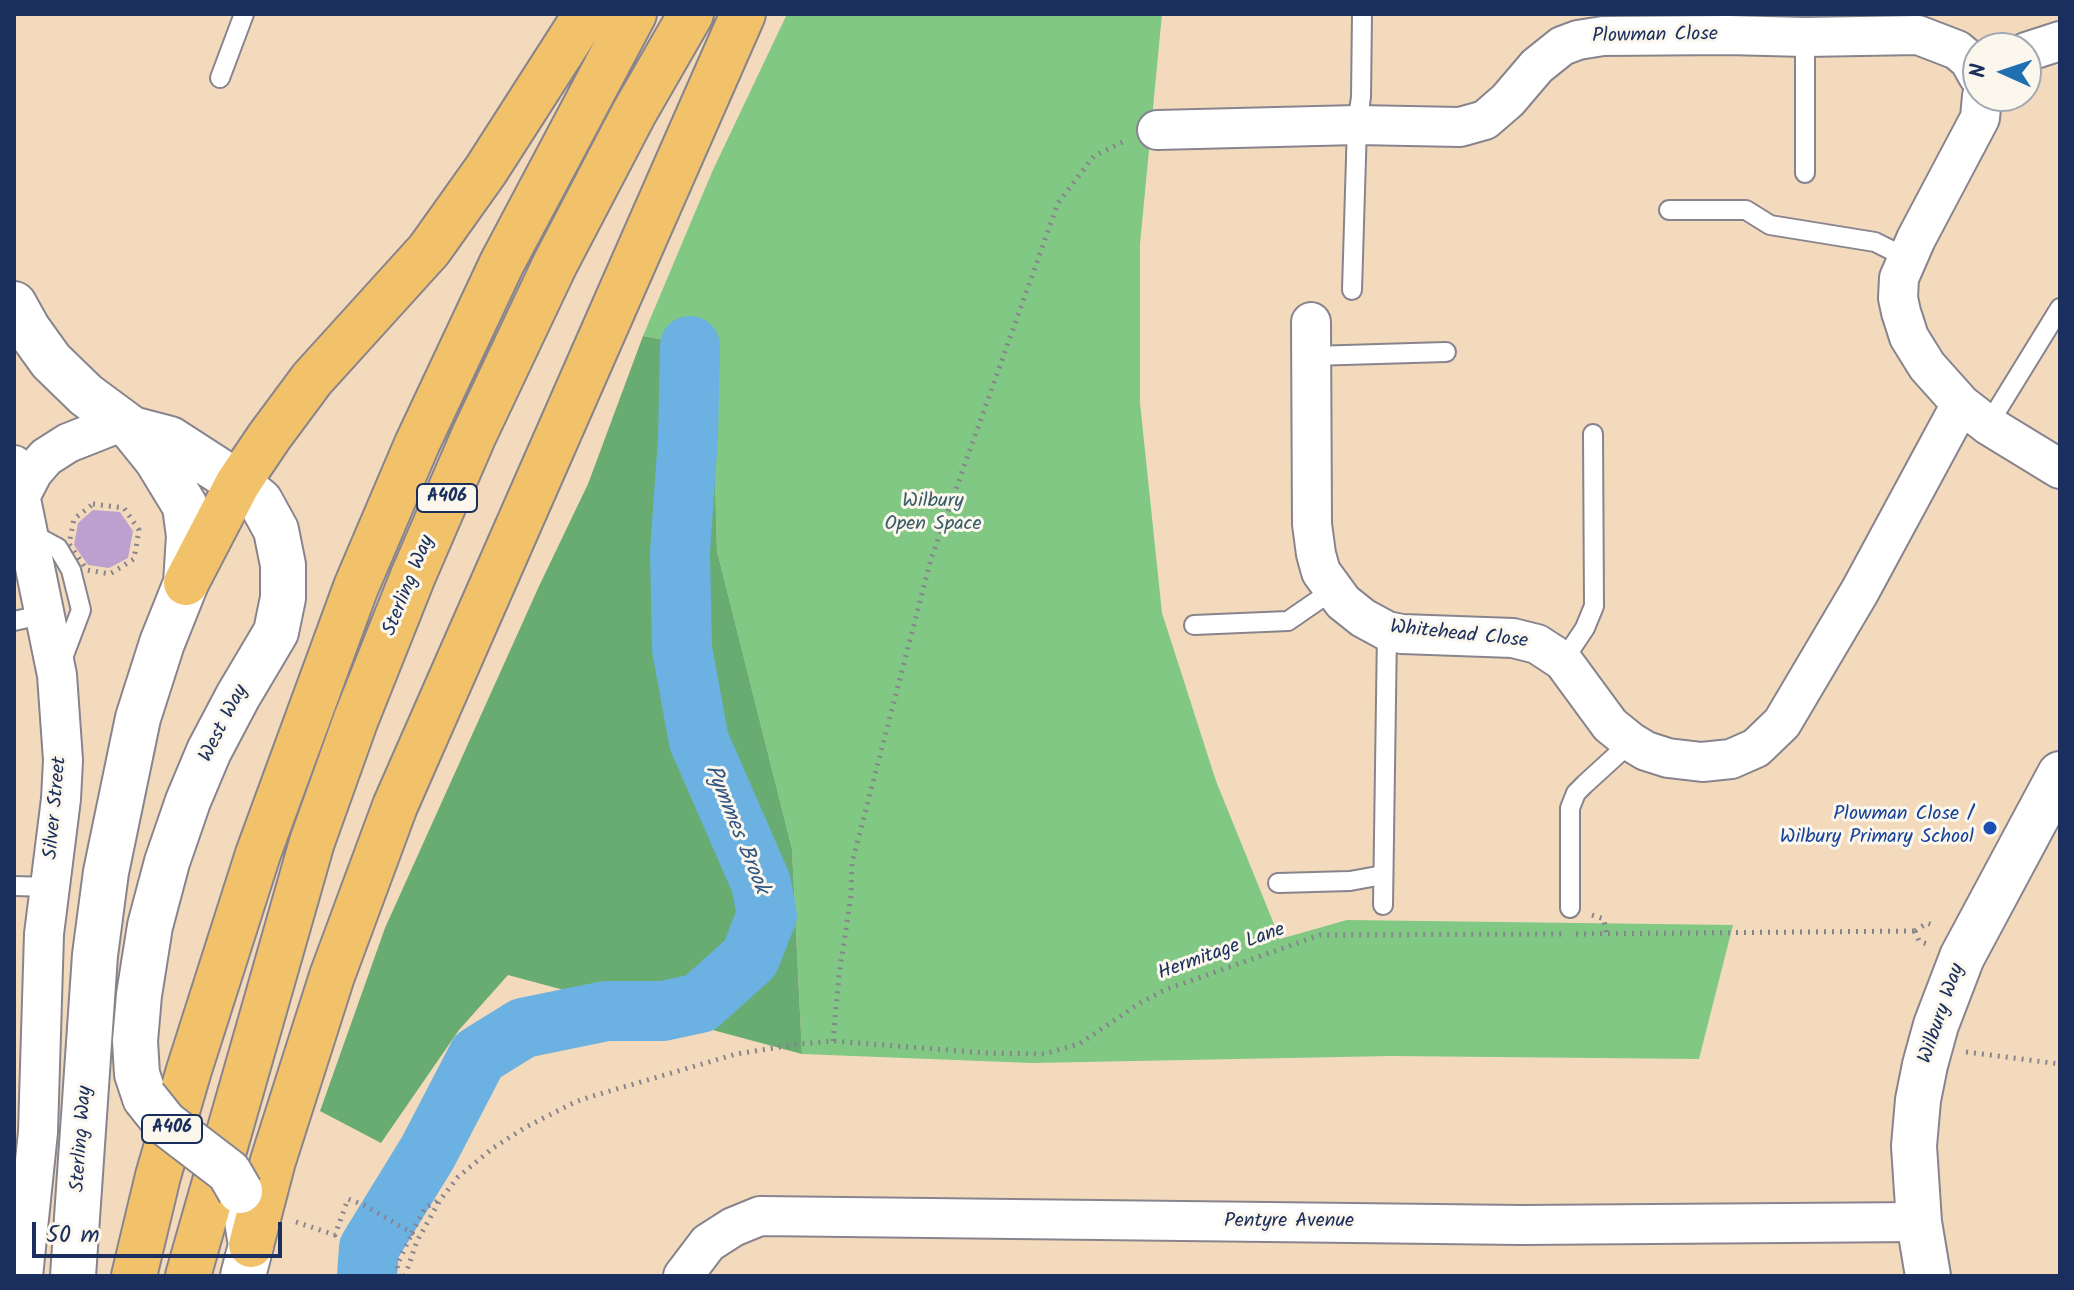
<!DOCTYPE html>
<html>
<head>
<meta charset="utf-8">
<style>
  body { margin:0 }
  #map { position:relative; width:2074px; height:1290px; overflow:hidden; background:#f4dabc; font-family:Kalam,sans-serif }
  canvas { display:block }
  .frame { position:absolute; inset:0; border:16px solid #1b2f5e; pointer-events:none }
  .north { position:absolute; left:1962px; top:32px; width:80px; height:80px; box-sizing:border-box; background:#fbf7ec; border:2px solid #a1a7b3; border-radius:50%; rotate:273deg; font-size:22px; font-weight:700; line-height:32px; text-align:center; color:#1b2f5e }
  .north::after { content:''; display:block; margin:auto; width:28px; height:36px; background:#1f6fb2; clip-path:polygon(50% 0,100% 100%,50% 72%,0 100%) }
  .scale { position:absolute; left:32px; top:1222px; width:250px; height:36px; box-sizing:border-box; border:4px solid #1b2f5e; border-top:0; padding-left:10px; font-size:24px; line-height:28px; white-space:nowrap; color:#1b2f5e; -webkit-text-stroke:6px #fbf7ec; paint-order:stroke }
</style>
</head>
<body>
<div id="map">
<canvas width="2074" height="1290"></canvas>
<div class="frame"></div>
<div class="north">N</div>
<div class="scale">50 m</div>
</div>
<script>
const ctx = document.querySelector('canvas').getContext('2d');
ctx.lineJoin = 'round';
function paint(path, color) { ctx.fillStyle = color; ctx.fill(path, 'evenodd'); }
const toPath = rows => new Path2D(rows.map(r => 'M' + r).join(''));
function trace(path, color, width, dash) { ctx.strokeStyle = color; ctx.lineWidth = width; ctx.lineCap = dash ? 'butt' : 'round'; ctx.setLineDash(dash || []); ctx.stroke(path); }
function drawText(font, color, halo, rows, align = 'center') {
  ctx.font = font + ' Kalam,sans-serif'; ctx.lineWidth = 6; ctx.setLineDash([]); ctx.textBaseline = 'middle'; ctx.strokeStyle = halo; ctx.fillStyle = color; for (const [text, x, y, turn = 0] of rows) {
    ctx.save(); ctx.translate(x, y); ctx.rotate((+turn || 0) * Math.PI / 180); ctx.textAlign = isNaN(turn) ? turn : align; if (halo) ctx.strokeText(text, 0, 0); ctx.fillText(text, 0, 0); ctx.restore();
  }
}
paint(toPath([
  [787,14,1162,14,1140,244,1140,403,1162,613,1216,781,1280,939,1347,920,1733,925,1699,1059,1391,1056,1032,1063,802,1054,792,849,717,551,713,409,718,350,643,336,712,172]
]), '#80c883');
paint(toPath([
  [643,336,718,350,713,409,717,551,792,849,802,1054,508,975,459,1030,381,1143,320,1111,385,928,540,584,588,484]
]), '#68ac71');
trace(toPath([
  [367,1276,369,1248,428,1152,478,1056,523,1028,606,1011,663,1011,700,1003,750,958,767,915,761,883,699,741,682,649,680,552,688,438,690,346]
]), '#6bb1e1', 60);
paint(toPath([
  [93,510,120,512,133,531,128,558,109,568,88,565,74,545,78,523]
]), '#bca0cf');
const service = toPath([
  [1805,37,1805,173],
  [220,78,244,14],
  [1669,210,1746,210,1770,225,1875,242,1907,258],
  [1352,290,1357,125,1361,97,1362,14],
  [1311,356,1446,352],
  [1988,425,2060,308],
  [30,533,58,548,71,570,81,610,61,663],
  [14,621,46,614],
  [1194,625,1288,621,1333,590],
  [1563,661,1585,628,1594,606,1593,434],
  [1278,883,1350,881,1383,875],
  [14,886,50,887],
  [1383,905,1387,631],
  [1570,908,1570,808,1576,793,1585,784,1631,742]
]);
const minor = toPath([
  [2026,52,2060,41],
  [1982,96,1980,118,1916,239,1899,278,1898,298,1901,312,1909,337,1927,366,1961,404,1988,425,2060,469],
  [1157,130,1357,125,1460,127,1485,120,1508,100,1537,66,1562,46,1578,40,1603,36,1728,35,1805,37,1918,35,1957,50,1969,60,1978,76],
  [1311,322,1312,524,1316,554,1321,572,1343,602,1363,618,1387,631,1402,634,1513,638,1537,644,1563,661,1610,725,1631,742,1646,751,1668,758,1702,762,1731,759,1756,748,1782,723,1860,591,1961,404],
  [14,465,57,675,63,760,61,799,44,934,38,1132,23,1276],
  [20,497,33,472,46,457,68,443,121,422],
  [683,1276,708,1243,733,1227,760,1216,1521,1225,1919,1222]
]);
const tertiary = toPath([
  [14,304,28,329,51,361,86,395,132,429,157,460,185,506,189,536,186,583,162,643,138,718,106,872,95,955,73,1276],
  [132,429,170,439,238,483,260,501,276,530,283,565,283,598,276,632,238,696,209,751,188,801,167,862,150,926,139,995,135,1041,137,1074,145,1098],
  [243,1276,251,1245,245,1209],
  [1928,1276,1919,1222,1914,1146,1918,1100,1925,1065,1936,1025,1962,957,2060,774]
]);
const trunk = toPath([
  [186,583,238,483,269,437,312,379,429,250,486,170,586,14],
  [251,1245,273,1161,332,976,395,806,743,14],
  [134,1276,158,1176,189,1070,258,854,356,587,417,444,502,263,634,14],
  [188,1276,312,842,356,719,413,576,474,435,555,264,634,113,691,14]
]);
trace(service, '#88848d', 22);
trace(minor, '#88848d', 42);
trace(tertiary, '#88848d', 48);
trace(trunk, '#88848d', 48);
trace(toPath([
  [93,504,124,508,139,530,134,559,110,574,87,570,69,544,74,519,93,504],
  [1592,915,1604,919,1606,933],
  [1915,931,1927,923,1936,926],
  [1915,931,1919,941,1927,944],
  [1576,934,1915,931],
  [833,1041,839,975,851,896,852,863,931,559,1058,203,1094,156,1127,140],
  [1966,1052,2060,1064],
  [296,1222,335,1235,348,1199,364,1205,412,1233,425,1208,439,1200],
  [399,1276,397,1265,412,1233],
  [405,1276,417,1241,440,1200,458,1177,493,1148,526,1127,575,1102,593,1096,736,1054,799,1044,833,1041,986,1053,1044,1054,1079,1044,1140,1003,1167,989,1320,935,1562,934]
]), '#88848d', 5, [2, 6]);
trace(service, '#fff', 18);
trace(minor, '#fff', 38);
trace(tertiary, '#fff', 44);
trace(trunk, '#f2c26a', 44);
const tertiaryBridge = toPath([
  [145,1098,165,1123,229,1172,240,1191]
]);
trace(tertiaryBridge, '#88848d', 48, []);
trace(tertiaryBridge, '#fff', 44);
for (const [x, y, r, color] of [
  [1990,828,8,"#1a4fb4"]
]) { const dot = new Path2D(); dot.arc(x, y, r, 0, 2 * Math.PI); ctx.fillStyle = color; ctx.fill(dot); trace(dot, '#fbf7ec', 3); }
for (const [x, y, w] of [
  [447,498,60],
  [172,1129,60]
]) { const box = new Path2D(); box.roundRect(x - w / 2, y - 14, w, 28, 6); ctx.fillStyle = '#fbf7ec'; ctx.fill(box); trace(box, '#1b2f5e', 2); }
drawText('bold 18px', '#1b2f5e', null, [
  ["A406",447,498],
  ["A406",172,1129]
]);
drawText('20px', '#1b2f5e', '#fbf7ec', [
  ["Plowman Close",1655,37,-1],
  ["Sterling Way",410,586,-68],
  ["Whitehead Close",1459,636,6],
  ["West Way",225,724,-63],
  ["Silver Street",57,808,-85],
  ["Hermitage Lane",1222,953,-20],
  ["Wilbury Way",1943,1014,-71],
  ["Sterling Way",83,1139,-86],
  ["Pentyre Avenue",1289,1223]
]);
drawText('20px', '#395d69', '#fbf7ec', [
  ["Wilbury",933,503],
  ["Open Space",933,526]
]);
drawText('20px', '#164399', '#fbf7ec', [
  ["Plowman Close /",1974,816],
  ["Wilbury Primary School",1974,839]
], 'right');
drawText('italic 22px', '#335685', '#fbf7ec', [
  ["Pymmes Brook",735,830,68]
]);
</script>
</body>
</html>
